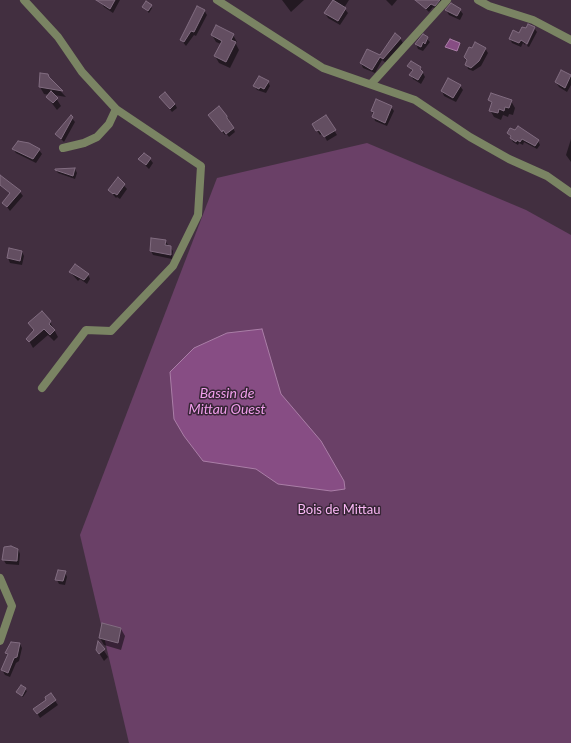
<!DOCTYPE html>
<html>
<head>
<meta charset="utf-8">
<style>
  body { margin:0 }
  canvas { display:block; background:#422f40 }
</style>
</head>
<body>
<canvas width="571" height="743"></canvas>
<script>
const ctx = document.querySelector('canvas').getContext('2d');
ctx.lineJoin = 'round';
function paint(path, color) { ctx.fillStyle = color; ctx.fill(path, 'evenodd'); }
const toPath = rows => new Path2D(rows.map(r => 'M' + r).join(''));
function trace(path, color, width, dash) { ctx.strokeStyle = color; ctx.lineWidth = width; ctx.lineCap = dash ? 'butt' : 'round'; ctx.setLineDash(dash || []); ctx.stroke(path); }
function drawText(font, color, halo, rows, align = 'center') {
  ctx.font = font + ' Lato,sans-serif'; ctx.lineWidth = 3; ctx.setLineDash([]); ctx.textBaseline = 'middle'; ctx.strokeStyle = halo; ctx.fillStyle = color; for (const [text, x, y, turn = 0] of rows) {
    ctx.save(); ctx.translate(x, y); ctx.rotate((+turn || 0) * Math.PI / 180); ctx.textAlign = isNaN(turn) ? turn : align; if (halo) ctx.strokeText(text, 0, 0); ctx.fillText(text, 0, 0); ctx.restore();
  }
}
paint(toPath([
  [367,143,526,210,571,235,571,743,129,743,80,535,217,178]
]), '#6a4067');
const water = toPath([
  [450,39,460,43,457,51,445,47,450,39],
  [262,329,281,394,321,441,344,481,345,489,331,491,278,484,256,469,203,461,184,436,174,419,170,372,194,348,227,333,262,329]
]);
paint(water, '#874d84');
trace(water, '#aa7ea7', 1);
paint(toPath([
  [103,0,120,0,113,13,104,7,101,3],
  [282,0,304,0,291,12],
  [334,0,349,0,344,8,348,13,340,25,328,18,325,13],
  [386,0,397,0,392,6],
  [416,0,443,0,436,10,433,7,429,12],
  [146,3,152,8,149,13,143,7],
  [204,10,207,15,196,36,194,35,186,46,181,40],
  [446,10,460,10,463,14,460,20,449,15],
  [528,25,535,29,533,29,525,45,523,43,521,47,512,43,510,39,526,30],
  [535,29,537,32,529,47,527,46],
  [212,35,233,35,237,42,236,44,239,50,230,68,219,63,215,56,221,44,216,42],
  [424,36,430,42,423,51,418,49,416,44],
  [400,38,403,43,386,63,382,60,375,73,363,68,361,63,380,56],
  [485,48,488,53,481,66,473,71,468,69,465,57],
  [408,66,420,67,425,77,421,84,413,79,411,75,413,72],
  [562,71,571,77,571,85,567,92,559,87,556,82],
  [51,81,66,97,54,95,61,106,57,110,47,97,49,95,44,94,40,87],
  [268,82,270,86,266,93,257,90,254,86],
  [460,86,463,90,456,102,444,96,442,91],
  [160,97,175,104,177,108,172,112],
  [490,100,511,101,515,108,513,115,509,114,508,117,503,115,501,120,494,117,490,110,492,104],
  [391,107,394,111,387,126,375,121,372,111],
  [227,116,235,132,229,137,226,133,225,135,212,119],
  [71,117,75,122,64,142,56,134],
  [326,117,337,135,327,141,323,133,320,135,313,124],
  [508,133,538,141,540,145,537,149,524,142,523,145,519,143,518,145,513,142],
  [571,139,571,162,566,155],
  [28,144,39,150,42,154,36,163,16,153,13,149],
  [139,159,150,159,153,163,149,169],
  [75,169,77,173,75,179,58,173,56,170],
  [0,176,20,192,23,196,10,211,4,203,11,194,0,185],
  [118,179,127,189,120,199,117,197,116,198,109,190],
  [165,241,173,251,172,259,153,255,151,251],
  [10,250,22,252,24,256,22,265,10,263,8,258],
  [70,272,88,274,90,279,87,284,80,279,78,281],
  [50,322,58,337,54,341,48,335,33,348,28,339,34,331,29,323],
  [18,549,20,554,19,565,6,564,3,559],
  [65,572,67,577,65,585,59,584,57,580],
  [121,629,125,636,121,650,104,645,100,638],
  [12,643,20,644,22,648,19,661,16,663,10,677,5,675,2,670,8,657,6,653],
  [99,643,108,657,104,661,97,650],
  [21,686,27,691,23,697,17,692],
  [51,695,58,705,40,718,37,713]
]), '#0007');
const building = toPath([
  [96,0,115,0,110,9,96,0],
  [333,0,346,8,338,21,324,13,333,0],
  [415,0,440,0,435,6,431,4,426,9,415,0],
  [146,1,152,5,148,11,142,7,146,1],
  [451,3,461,9,457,16,445,10,451,3],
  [197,6,205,10,194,32,191,31,184,42,180,40,197,6],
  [528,24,535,27,527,44,521,40,519,43,509,39,513,30,519,33,522,27,526,28,528,24],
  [216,25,234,34,231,40,236,42,226,62,214,56,222,41,211,35,216,25],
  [395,33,401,38,383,59,380,57,372,70,360,63,367,49,380,55,395,33],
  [423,34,428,37,425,44,423,42,421,47,415,44,423,34],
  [475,42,486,48,479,61,471,68,465,65,467,60,464,57,469,47,472,48,475,42],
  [411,61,421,67,420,69,423,72,418,80,409,75,413,70,407,66,411,61],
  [561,70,571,75,565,88,555,82,561,70],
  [40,73,48,74,49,77,63,91,39,87,40,73],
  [259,76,269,81,264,89,260,87,259,89,253,86,259,76],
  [448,78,461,85,453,98,441,91,448,78],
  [51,91,58,98,53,103,46,97,51,91],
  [165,92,175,104,170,109,159,97,165,92],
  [491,93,512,100,509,108,505,107,504,111,499,109,498,113,489,111,492,102,488,100,491,93],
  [376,99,392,106,385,123,372,117,374,112,371,111,376,99],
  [219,106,227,116,227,118,234,128,226,134,223,130,222,132,208,115,219,106],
  [71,115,73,117,61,139,55,134,71,115],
  [326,115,336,130,324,137,319,130,316,131,312,124,326,115],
  [518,126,539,140,535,146,522,139,520,142,517,140,516,142,510,138,511,136,507,133,510,128,515,130,518,126],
  [18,141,29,143,40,149,33,159,12,149,18,141],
  [144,153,151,158,146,165,138,159,144,153],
  [75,168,73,176,55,170,55,169,75,168],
  [0,175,21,191,7,207,2,203,10,193,0,185,0,175],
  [118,177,125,184,117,195,114,193,113,194,108,190,118,177],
  [151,238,166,240,165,245,171,246,171,255,150,251,151,238],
  [9,248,22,251,20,261,7,258,9,248],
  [75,264,89,274,84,280,69,272,75,264],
  [42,311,51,321,49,324,55,330,50,335,44,329,29,342,26,339,34,330,28,323,42,311],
  [11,546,18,549,17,561,2,560,4,547,11,546],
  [58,570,66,571,63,581,55,580,58,570],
  [102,623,121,628,118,643,99,638,102,623],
  [98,641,105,649,99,654,96,650,98,641],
  [11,642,20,643,17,657,14,658,8,673,1,670,8,654,5,653,11,642],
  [21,685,26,688,22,696,16,692,21,685],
  [51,693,56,700,37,714,33,709,46,700,45,697,51,693]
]);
paint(building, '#634e61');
trace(building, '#816c80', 1);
trace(toPath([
  [24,0,58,37,82,72,116,109,201,166,198,215,173,266,111,331,86,330,42,388],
  [217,0,323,68,415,100,470,137,509,159,547,176,571,193],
  [478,0,489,6,533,20,571,40],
  [371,84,447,0],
  [63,148,84,143,97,137,109,124,116,109],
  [0,578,12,606,0,641]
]), '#7a8463', 8);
drawText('13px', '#fab8f5', '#372536', [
  ["Bois de Mittau",339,510]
]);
drawText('italic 14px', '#f09eeb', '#372536', [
  ["Bassin de",227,393],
  ["Mittau Ouest",227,409]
]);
</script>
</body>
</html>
